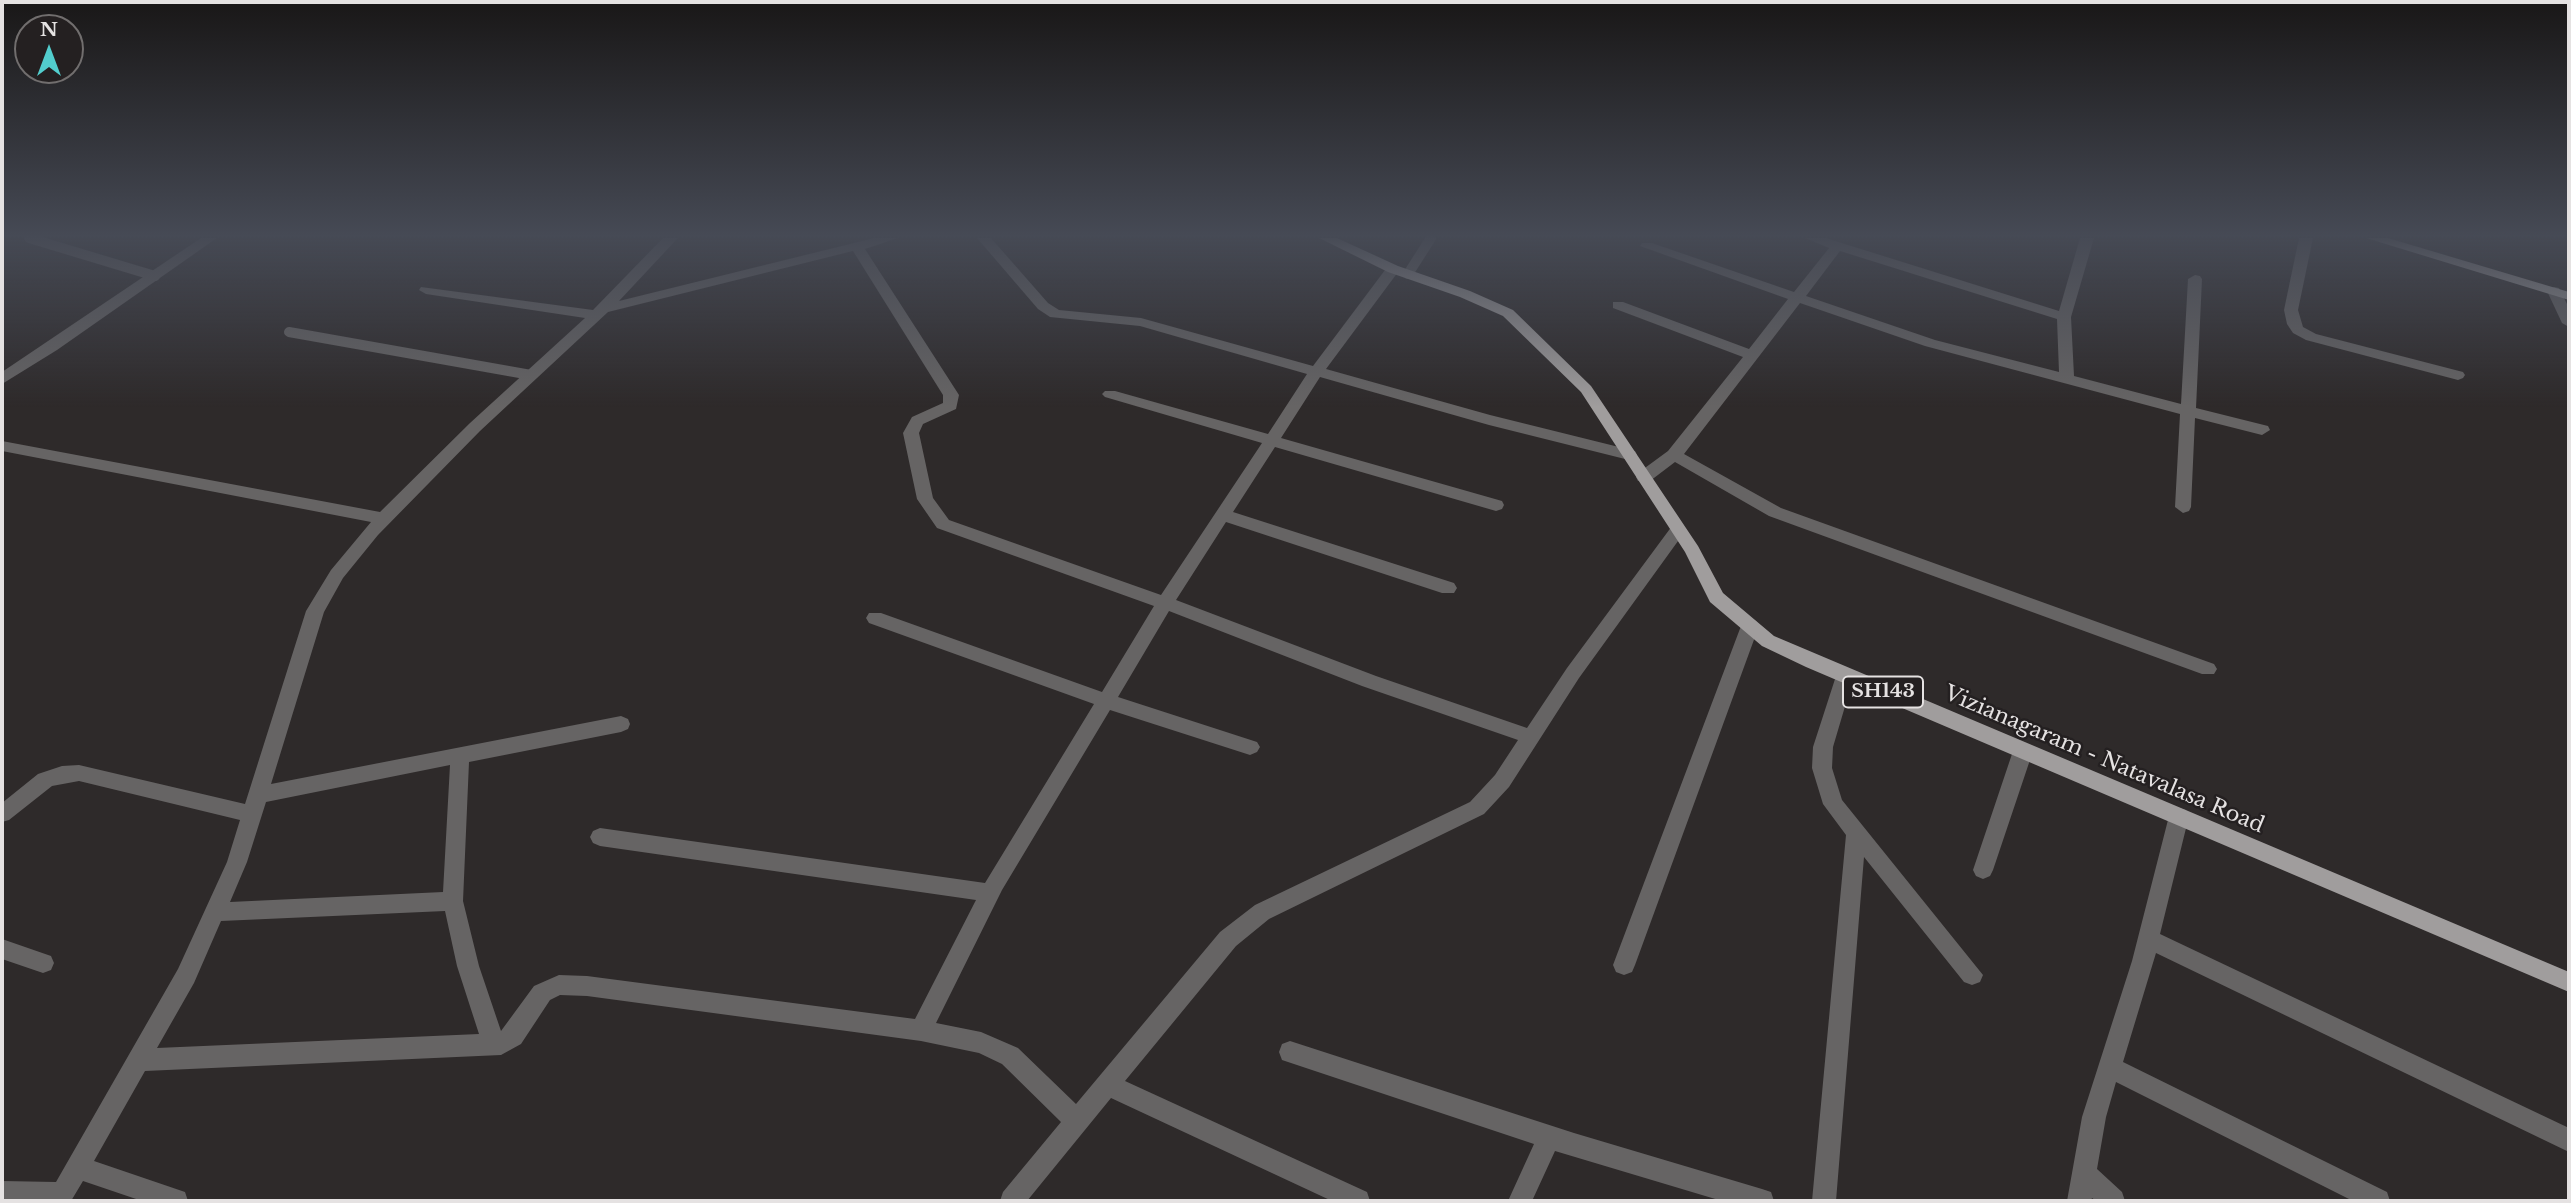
<!DOCTYPE html>
<html>
<head>
<meta charset="utf-8">
<style>
  body { margin:0 }
  #map { position:relative; width:2571px; height:1203px; overflow:hidden; background:#2e2a2a; font-family:"Libre Baskerville",serif }
  canvas { display:block }
  .frame { position:absolute; inset:0; border:4px solid #e5e2e2; pointer-events:none }
  .north { position:absolute; left:14px; top:14px; width:70px; height:70px; box-sizing:border-box; background:#242021; border:2px solid #716e6e; border-radius:50%; rotate:0deg; font-size:19px; font-weight:700; line-height:28px; text-align:center; color:#e5e2e2 }
  .north::after { content:''; display:block; margin:auto; width:24px; height:32px; background:#52cdcd; clip-path:polygon(50% 0,100% 100%,50% 72%,0 100%) }
</style>
</head>
<body>
<div id="map">
<canvas width="2571" height="1203"></canvas>
<div class="frame"></div>
<div class="north">N</div>
</div>
<script>
const ctx = document.querySelector('canvas').getContext('2d');
ctx.lineJoin = 'round';
const toPath = rows => new Path2D(rows.map(r => 'M' + r).join(''));
function trace(path, color, width, dash) { ctx.strokeStyle = color; ctx.lineWidth = width; ctx.lineCap = dash ? 'butt' : 'round'; ctx.setLineDash(dash || []); ctx.stroke(path); }
function paint(path, color) { ctx.fillStyle = color; ctx.fill(path, 'evenodd'); }
function drawText(font, color, halo, rows, align = 'center') {
  ctx.font = font + ' "Libre Baskerville",serif'; ctx.lineWidth = 5; ctx.setLineDash([]); ctx.textBaseline = 'middle'; ctx.strokeStyle = halo; ctx.fillStyle = color; for (const [text, x, y, turn = 0] of rows) {
    ctx.save(); ctx.translate(x, y); ctx.rotate((+turn || 0) * Math.PI / 180); ctx.textAlign = isNaN(turn) ? turn : align; if (halo) ctx.strokeText(text, 0, 0); ctx.fillText(text, 0, 0); ctx.restore();
  }
}
trace(toPath([
  [29,238,155,276],
  [1408,274,1431,238],
  [289,332,531,375]
]), '#666464', 10);
paint(toPath([
  [201,238,217,238,57,350,2,384,2,372,201,238],
  [663,238,678,238,619,301,874,238,898,238,865,249,959,395,956,409,923,424,919,433,933,498,949,520,1161,595,1262,443,1105,397,1102,394,1105,391,1115,391,1268,434,1307,374,1140,326,1050,317,1038,309,977,238,991,238,1048,303,1059,310,1141,318,1313,366,1388,266,1398,266,1398,272,1326,369,1490,415,1635,451,1637,455,1635,459,1629,460,1489,425,1320,377,1281,438,1502,501,1504,505,1502,509,1496,511,1275,447,1233,512,1454,583,1457,588,1454,593,1442,593,1226,522,1176,600,1376,676,1527,728,1567,668,1672,526,1678,524,1686,530,1579,678,1509,787,1484,814,1269,919,1236,946,1125,1081,1367,1192,1370,1201,1332,1201,1111,1098,1027,1201,1000,1201,1003,1192,1061,1122,1002,1064,979,1053,921,1041,587,996,560,995,550,1000,521,1044,501,1055,145,1071,94,1161,185,1192,188,1201,142,1201,83,1181,71,1201,2,1201,2,1181,56,1182,178,969,227,862,240,820,79,781,52,786,9,820,2,822,2,803,38,774,62,766,79,765,245,804,306,611,331,570,371,522,2,451,2,441,380,512,470,423,585,318,426,294,419,290,421,287,593,310,663,238],
  [853,251,943,395,943,403,912,417,903,433,917,499,937,528,1154,606,1102,692,881,613,869,613,866,618,869,623,1094,704,985,883,600,828,593,831,590,837,593,843,600,846,976,900,915,1019,587,976,559,975,534,986,501,1031,479,966,463,901,469,762,621,732,628,729,630,724,628,719,621,716,271,784,324,612,343,578,378,535,480,431,608,312,853,251],
  [1169,611,1362,686,1518,740,1495,775,1470,802,1255,905,1220,932,1076,1104,1018,1048,981,1032,936,1023,1002,890,1110,710,1250,755,1257,752,1260,747,1257,742,1118,697,1169,611],
  [450,765,443,892,230,902,247,862,266,802,450,765],
  [445,911,457,966,479,1034,157,1048,194,983,221,921,445,911],
  [1805,238,1826,238,2059,311,2080,238,2094,238,2071,317,2074,376,2181,404,2188,279,2195,275,2200,276,2202,279,2196,408,2268,426,2270,430,2262,435,2195,418,2191,507,2189,511,2183,513,2175,507,2180,414,1925,346,1800,303,1684,454,1781,508,2214,664,2217,669,2214,674,2202,674,1769,516,1675,462,1650,481,1638,481,1636,477,1638,473,1668,451,1743,357,1613,308,1613,302,1623,302,1749,349,1788,299,1640,246,1642,243,1652,243,1794,292,1829,248,1805,238],
  [1840,251,2057,319,2059,372,1935,340,1806,296,1840,251],
  [2299,238,2313,238,2298,310,2303,327,2316,334,2463,372,2465,375,2463,378,2458,380,2306,340,2293,333,2287,324,2284,310,2299,238],
  [2554,287,2559,288,2569,308,2569,327,2562,323,2547,291,2554,287],
  [1750,619,1756,621,1759,626,1635,965,1632,972,1624,975,1616,972,1613,965,1741,626,1744,621,1750,619],
  [1845,669,1851,671,1854,676,1833,747,1832,768,1842,800,1983,975,1980,982,1972,985,1964,982,1864,857,1836,1201,1812,1201,1846,835,1823,804,1812,768,1813,747,1836,676,1839,671,1845,669],
  [2023,743,2030,745,2033,751,1993,870,1990,876,1983,879,1976,876,1973,870,2013,751,2016,745,2023,743],
  [2179,808,2186,810,2189,816,2160,934,2569,1128,2569,1152,2156,953,2123,1062,2387,1192,2390,1201,2353,1201,2116,1082,2106,1117,2097,1169,2122,1192,2125,1201,2096,1201,2092,1198,2091,1201,2067,1201,2082,1117,2132,961,2169,816,2172,810,2179,808],
  [2,939,51,956,54,963,51,970,43,973,2,959,2,939],
  [1290,1041,1574,1133,1762,1189,1771,1192,1774,1201,1722,1201,1555,1151,1532,1201,1508,1201,1534,1144,1282,1060,1279,1052,1282,1044,1290,1041]
]), '#666464');
paint(toPath([
  [1319,238,1337,238,1398,266,1470,291,1513,310,1591,386,1698,546,1723,593,1774,636,2569,972,2569,992,1806,667,1762,646,1710,602,1685,552,1581,392,1503,316,1460,297,1388,272,1319,238],
  [2366,238,2388,238,2569,292,2569,300,2366,238]
]), '#a09d9d');
const sky = ctx.createLinearGradient(0, 0, 0, 407);
sky.addColorStop(0, '#191717');
sky.addColorStop(0.58, '#464a55');
sky.addColorStop(1, '#464a5500');
ctx.fillStyle = sky;
ctx.fillRect(0, 0, 2571, 407);
for (const [x, y, w] of [
  [1883,692,80]
]) { const box = new Path2D(); box.roundRect(x - w / 2, y - 15.5, w, 31, 5); ctx.fillStyle = '#242021'; ctx.fill(box); trace(box, '#e5e2e2', 2); }
drawText('bold 19px', '#e5e2e2', null, [
  ["SH143",1883,692]
]);
drawText('21px', '#e5e2e2', '#242021', [
  ["Vizianagaram - Natavalasa Road",2104,760,23]
]);
</script>
</body>
</html>
